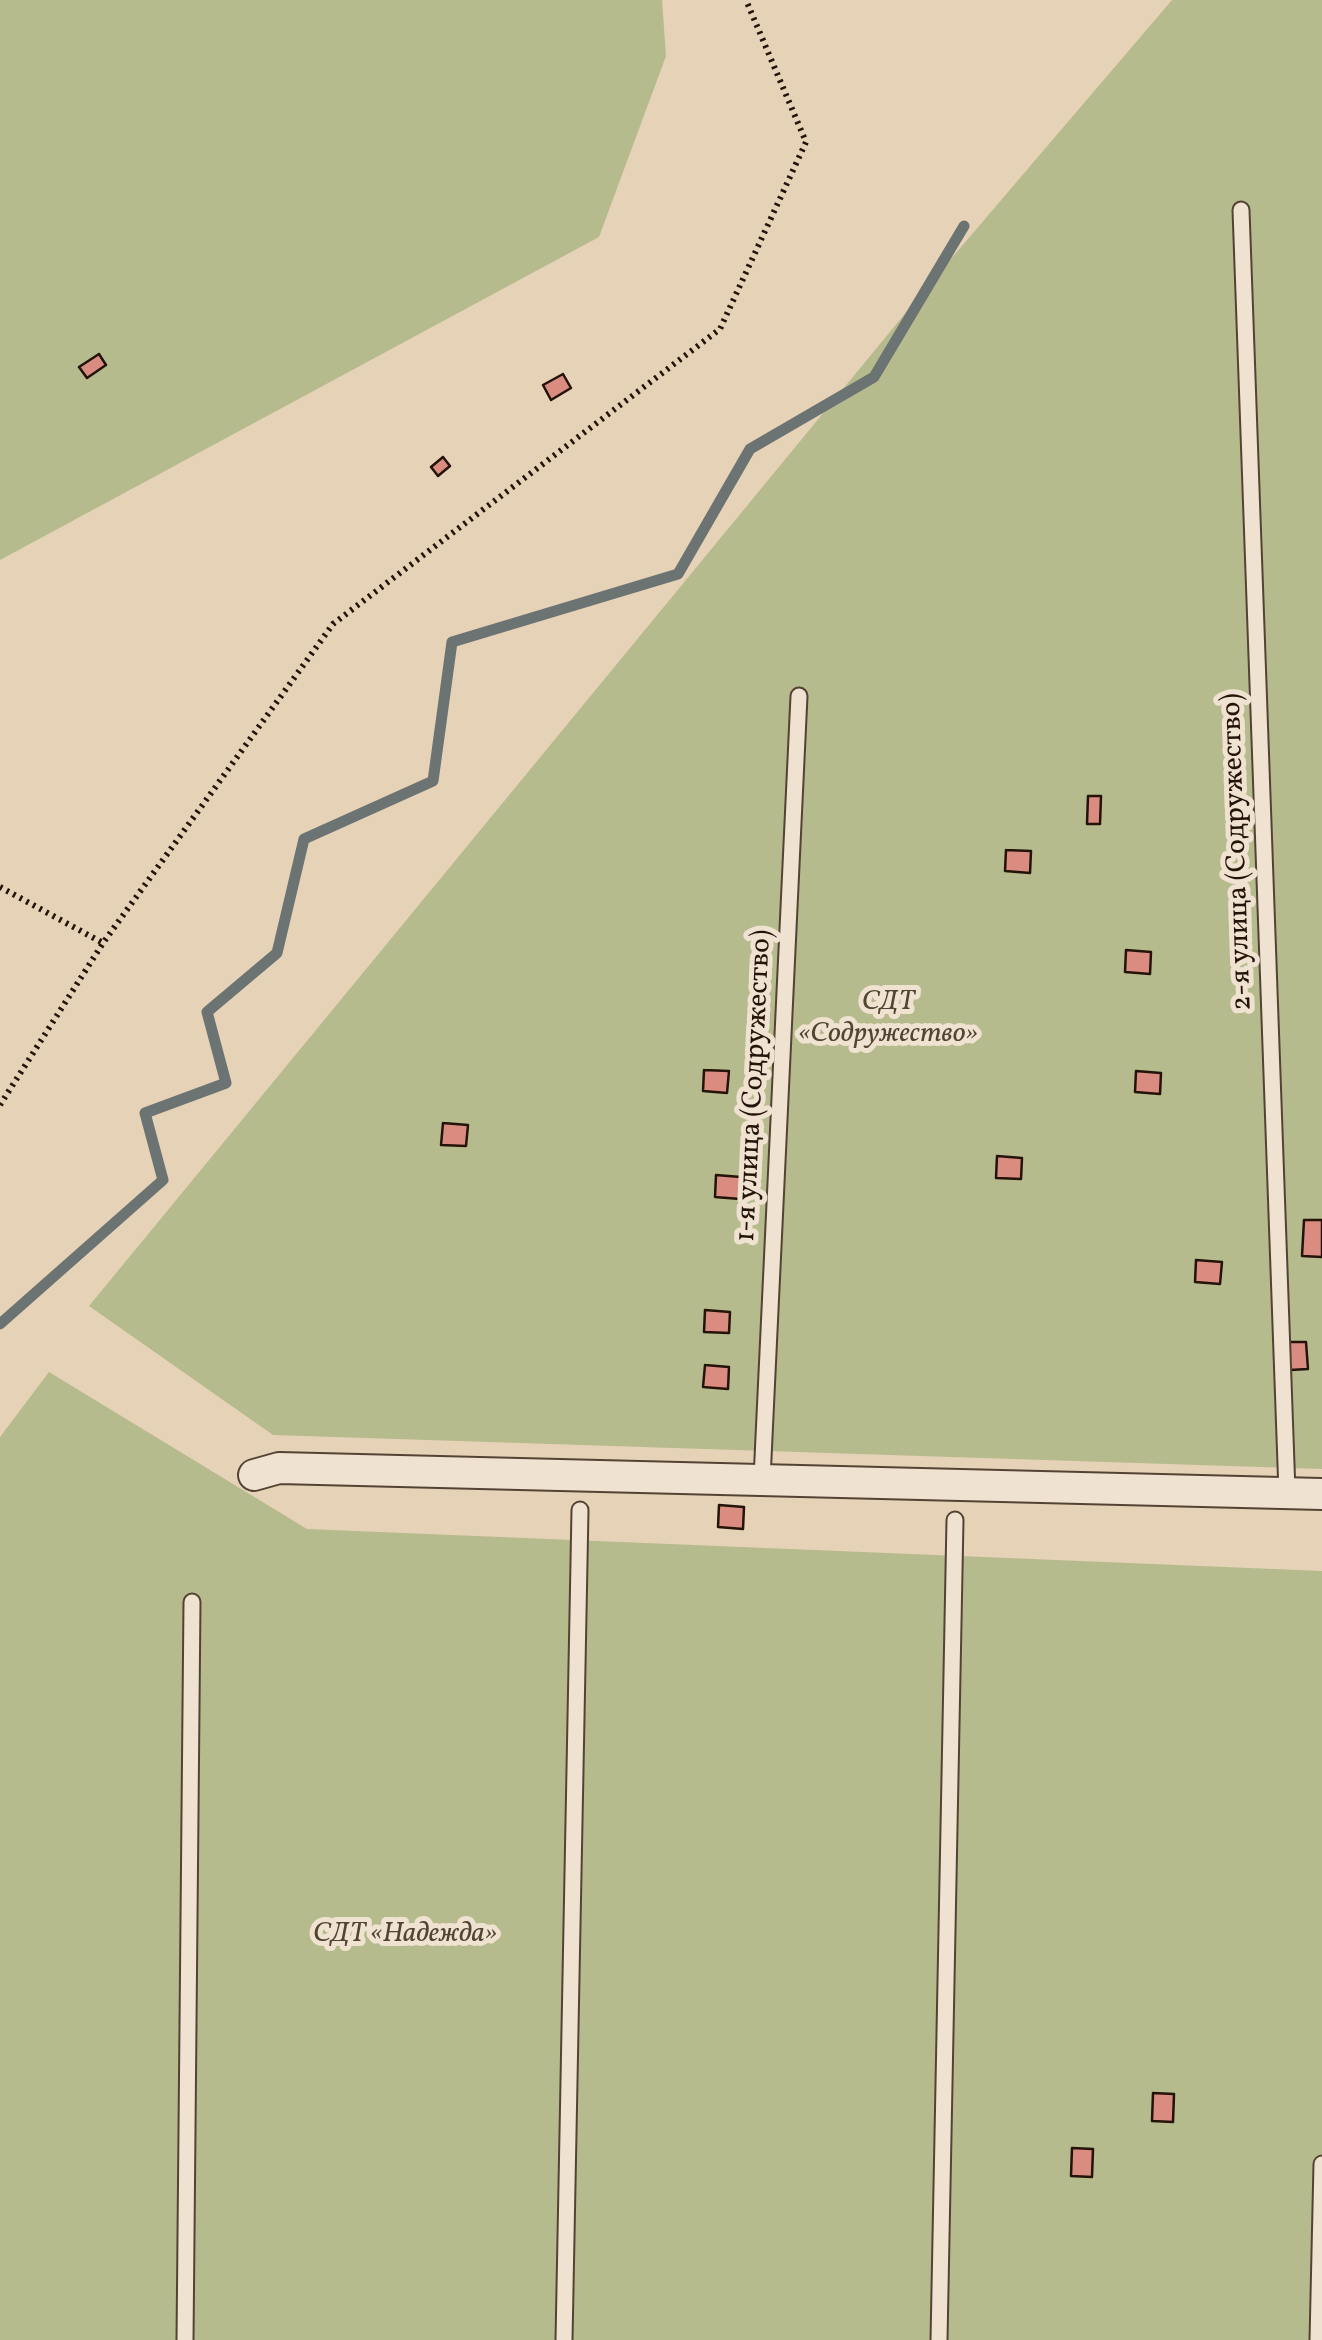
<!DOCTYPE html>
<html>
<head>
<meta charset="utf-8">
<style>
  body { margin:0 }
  canvas { display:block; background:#e6d2b6 }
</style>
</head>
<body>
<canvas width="1322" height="2340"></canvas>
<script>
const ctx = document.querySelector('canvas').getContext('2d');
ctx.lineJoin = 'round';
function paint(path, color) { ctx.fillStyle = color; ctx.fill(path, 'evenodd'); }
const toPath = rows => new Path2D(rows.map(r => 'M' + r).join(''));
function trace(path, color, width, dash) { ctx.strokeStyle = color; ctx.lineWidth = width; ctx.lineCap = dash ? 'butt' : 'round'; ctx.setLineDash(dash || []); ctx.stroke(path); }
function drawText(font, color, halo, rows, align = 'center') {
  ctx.font = font + ' Vollkorn,serif'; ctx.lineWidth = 10; ctx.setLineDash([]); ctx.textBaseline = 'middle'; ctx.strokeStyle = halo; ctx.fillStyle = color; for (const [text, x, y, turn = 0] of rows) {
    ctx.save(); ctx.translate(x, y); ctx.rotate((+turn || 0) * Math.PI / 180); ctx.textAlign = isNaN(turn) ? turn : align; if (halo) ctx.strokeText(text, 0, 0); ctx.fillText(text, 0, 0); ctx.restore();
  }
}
paint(toPath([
  [0,0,662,0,666,56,599,237,0,560],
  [1172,0,1322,0,1322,1469,273,1435,89,1306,926,288],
  [49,1372,307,1529,1322,1571,1322,2340,0,2340,0,1437]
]), '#b6bb8d');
trace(toPath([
  [0,1324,163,1180,145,1113,226,1083,207,1012,277,953,304,839,433,781,452,642,678,574,750,449,874,377,964,226]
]), '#6c7473', 11);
const building = toPath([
  [99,354,106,365,87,378,79,367,99,354],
  [563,374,571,388,551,400,543,385,563,374],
  [443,457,450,466,438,476,431,467,443,457],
  [1088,796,1101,796,1100,824,1087,824,1088,796],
  [1006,850,1031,851,1030,873,1005,871,1006,850],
  [1126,950,1151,952,1150,974,1125,972,1126,950],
  [704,1070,729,1071,727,1093,703,1091,704,1070],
  [1136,1071,1161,1073,1160,1094,1135,1092,1136,1071],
  [443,1123,468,1125,466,1146,441,1145,443,1123],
  [997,1156,1022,1158,1021,1179,996,1178,997,1156],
  [716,1175,741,1177,740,1199,715,1197,716,1175],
  [1304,1220,1322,1220,1322,1257,1302,1256,1304,1220],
  [1196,1260,1222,1262,1220,1284,1195,1282,1196,1260],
  [705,1310,730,1312,729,1333,704,1332,705,1310],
  [1288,1342,1306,1342,1308,1369,1290,1370,1288,1342],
  [705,1365,729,1367,728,1389,703,1387,705,1365],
  [719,1505,744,1507,743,1529,718,1527,719,1505],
  [1153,2093,1174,2094,1173,2122,1152,2121,1153,2093],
  [1072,2148,1093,2149,1092,2177,1071,2176,1072,2148]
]);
paint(building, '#d98c7f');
trace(building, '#241309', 2.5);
const lane = toPath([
  [1241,210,1287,1492],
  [762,1479,799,696],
  [185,2340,192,1602],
  [564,2340,580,1510],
  [939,2340,955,1520],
  [1318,2340,1322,2164]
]);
const street = toPath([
  [254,1475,279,1468,1322,1494]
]);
trace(lane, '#544334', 19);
trace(street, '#544334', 34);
trace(toPath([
  [0,887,103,943],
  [0,1105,103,943,333,624,720,329,806,142,746,0]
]), '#241309', 6, [2.5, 5]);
trace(lane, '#efe2d0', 15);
trace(street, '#efe2d0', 30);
drawText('28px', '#241309', '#efe2d0', [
  ["2-я улица (Содружество)",1239,852,-92],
  ["1-я улица (Содружество)",756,1086,-87]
]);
drawText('italic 28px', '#504531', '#efe2d0', [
  ["СДТ",888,1004],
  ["«Содружество»",888,1036],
  ["СДТ «Надежда»",405,1936]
]);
</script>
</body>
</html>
